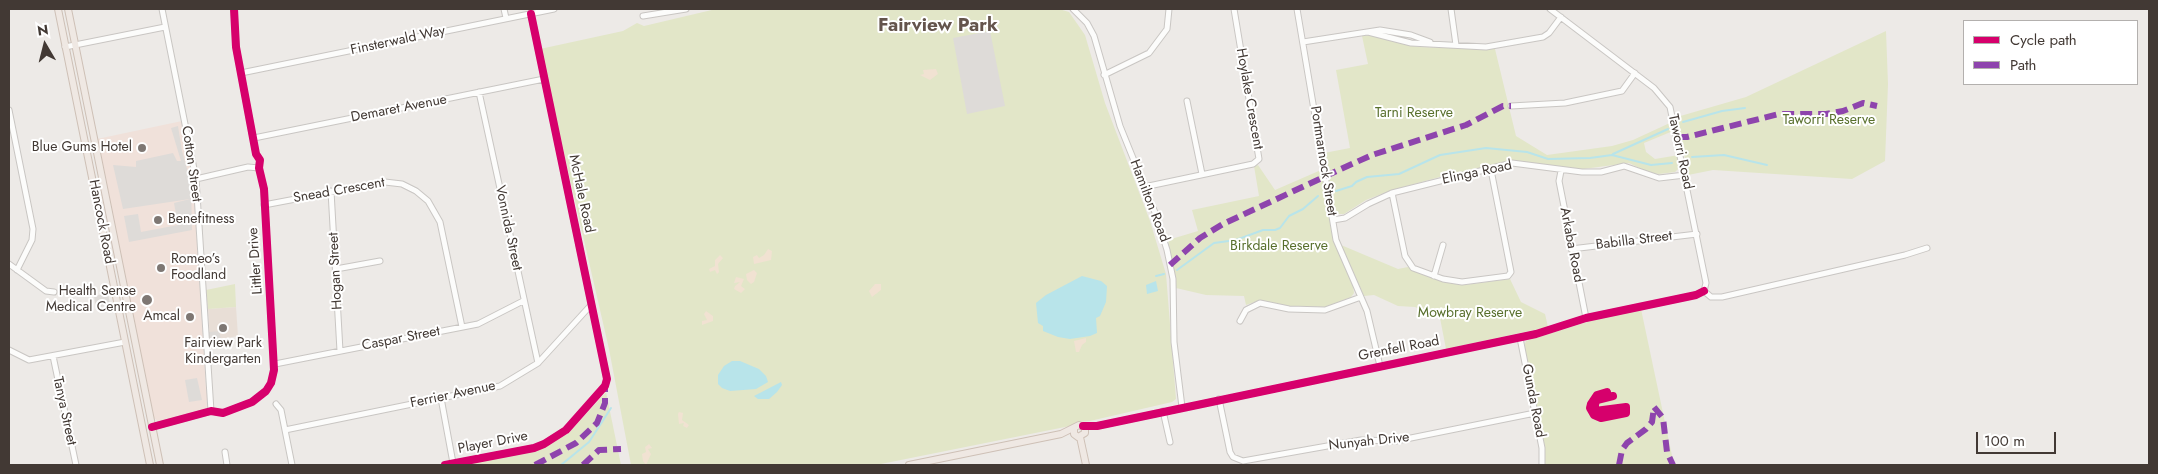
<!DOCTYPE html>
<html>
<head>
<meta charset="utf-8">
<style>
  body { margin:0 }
  #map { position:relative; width:2158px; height:474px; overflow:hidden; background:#edeae7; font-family:Jost,sans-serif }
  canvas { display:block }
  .frame { position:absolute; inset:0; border:10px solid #423934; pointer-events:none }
  .legend { position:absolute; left:1963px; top:20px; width:175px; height:65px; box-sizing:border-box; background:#fff; border:1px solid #b3b0ae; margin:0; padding:6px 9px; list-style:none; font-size:15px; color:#423934 }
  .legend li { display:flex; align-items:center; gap:10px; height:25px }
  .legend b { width:25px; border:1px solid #b3b0ae }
  .north { position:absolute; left:20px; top:20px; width:50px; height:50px; -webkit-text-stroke:4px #fff; paint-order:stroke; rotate:352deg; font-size:14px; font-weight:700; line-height:20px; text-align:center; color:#423934 }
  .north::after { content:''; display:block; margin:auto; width:18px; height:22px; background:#423934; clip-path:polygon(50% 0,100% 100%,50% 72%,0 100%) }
  .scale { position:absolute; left:1976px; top:432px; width:80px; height:22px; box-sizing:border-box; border:2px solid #423934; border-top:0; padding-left:6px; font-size:15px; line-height:18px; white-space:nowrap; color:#423934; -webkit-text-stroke:4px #fff; paint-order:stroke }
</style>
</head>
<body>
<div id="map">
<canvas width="2158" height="474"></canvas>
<div class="frame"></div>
<ul class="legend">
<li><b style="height:6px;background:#d6006c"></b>Cycle path</li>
<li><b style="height:6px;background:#8e44ad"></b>Path</li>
</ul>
<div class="north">N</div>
<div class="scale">100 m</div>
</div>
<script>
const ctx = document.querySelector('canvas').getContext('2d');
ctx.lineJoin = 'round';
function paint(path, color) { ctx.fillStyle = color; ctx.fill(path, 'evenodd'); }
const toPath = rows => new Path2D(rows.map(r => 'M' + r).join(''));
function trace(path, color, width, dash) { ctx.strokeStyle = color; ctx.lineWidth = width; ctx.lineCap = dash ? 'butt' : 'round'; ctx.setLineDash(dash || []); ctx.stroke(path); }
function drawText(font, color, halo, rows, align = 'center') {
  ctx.font = font + ' Jost,sans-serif'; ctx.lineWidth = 4; ctx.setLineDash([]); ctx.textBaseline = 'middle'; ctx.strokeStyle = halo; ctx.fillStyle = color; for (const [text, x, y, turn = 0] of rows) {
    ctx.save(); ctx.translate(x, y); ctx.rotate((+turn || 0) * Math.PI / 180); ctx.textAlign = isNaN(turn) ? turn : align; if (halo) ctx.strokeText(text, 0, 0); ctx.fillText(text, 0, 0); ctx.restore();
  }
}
paint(toPath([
  [182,121,193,173,206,389,210,406,210,409,160,423,154,418,97,139]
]), '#f0e1da');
paint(toPath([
  [236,307,238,336,210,341,208,309]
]), '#e8ded6');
paint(toPath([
  [716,9,1059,9,1069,12,1085,35,1105,103,1150,221,1166,274,1176,399,1172,402,1090,421,1077,422,1070,426,876,465,631,465,609,349,540,49,623,31,637,23,644,26],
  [1886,31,1888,84,1885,161,1852,179,1713,170,1688,175,1677,117,1746,97],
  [1368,35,1418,47,1495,49,1516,136,1547,155,1612,146,1633,140,1672,122,1673,131,1644,143,1646,152,1655,159,1679,155,1680,167,1675,172,1659,174,1650,173,1629,163,1583,169,1562,168,1511,160,1479,170,1458,172,1392,190,1366,200,1344,214,1337,214,1334,209,1324,153,1350,148,1336,70,1368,64,1362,36],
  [1258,165,1275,190,1321,170,1334,241,1353,286,1354,293,1351,297,1325,307,1289,306,1260,300,1246,305,1244,296,1206,295,1176,288,1168,240,1198,231,1192,210,1259,196,1254,166],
  [1341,245,1398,269,1408,267,1445,282,1464,285,1510,279,1521,302,1545,314,1548,327,1446,349,1440,318,1415,307,1398,306,1374,295,1364,296],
  [235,284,236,307,208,309,206,290],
  [1641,309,1674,465,1545,465,1545,447,1524,346,1526,341,1587,322],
  [606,392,621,465,455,465,535,451,545,447,569,433]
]), '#e2e6c8');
paint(toPath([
  [936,69,938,74,930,80,920,75,924,74,923,70],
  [768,249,772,251,771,260,754,264,753,257,757,255,759,258,764,255],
  [720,255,723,258,718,264,719,272,717,274,715,270,710,272,709,269,715,266,715,260],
  [754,270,757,273,754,282,751,284,747,280,746,274],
  [736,277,744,279,741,286,745,289,741,293,734,289,735,286,740,282,734,283],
  [875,284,881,284,881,290,872,297,869,291],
  [706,311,713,316,713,321,702,325,702,321,707,320,704,314],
  [1086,338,1086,342,1082,345,1079,352,1076,352,1074,341],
  [679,412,683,413,682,420,689,425,687,428,683,426,684,423,679,424,678,414],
  [649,444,652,448,648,449,651,454,646,465,643,461,642,454,646,452,645,447]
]), '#f1e2d2');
paint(toPath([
  [990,31,1005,106,967,114,953,38],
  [178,126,182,151,191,183,192,230,129,242,124,216,138,214,141,232,178,225,174,203,190,199,123,209,113,165,136,167,136,161,173,153,177,161,181,161,171,128],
  [108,293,110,305,96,308,94,296],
  [219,331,221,339,210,341,209,332],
  [197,378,202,400,189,402,185,380]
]), '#dedbd8');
paint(toPath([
  [1082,276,1101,281,1107,286,1106,302,1100,316,1096,318,1097,333,1090,336,1070,339,1058,337,1043,331,1043,326,1038,323,1036,303,1046,295],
  [1156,281,1158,291,1147,294,1146,285],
  [732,361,740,361,759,369,766,376,768,382,756,389,730,391,722,388,718,384,718,375,724,366],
  [781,382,782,385,777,392,769,399,758,399,754,396]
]), '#b8e4ea');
trace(toPath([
  [1683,122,1722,111,1745,108],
  [1613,154,1668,129],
  [1692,157,1724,155,1767,165],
  [1336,191,1352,186,1356,182,1367,177,1399,174,1440,155,1486,148,1527,152,1548,159,1590,158,1612,155,1651,165,1672,163],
  [1177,270,1214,243,1236,240,1263,230,1275,230,1280,228,1289,216,1303,209,1318,196],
  [1156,276,1164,274],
  [561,465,589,442,611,408]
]), '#b8e4ea', 2);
const minor = toPath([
  [162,9,196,179,211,411],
  [504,9,506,18],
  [1073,9,1087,23,1094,36,1120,126,1156,215,1167,250,1173,279,1174,342,1182,407],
  [1297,9,1336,240,1367,311,1380,366],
  [1451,9,1456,45],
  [1550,9,1654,88,1670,107,1706,283,1704,291],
  [643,16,686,9],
  [1368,32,1411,43,1486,47,1543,37,1549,33,1561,17],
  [1303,42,1380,30,1411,35,1430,42],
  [65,47,165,27],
  [241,73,554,9],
  [1104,75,1149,53,1167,29,1169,9],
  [479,92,538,363],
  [1187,101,1202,174],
  [1511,106,1565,103,1622,91,1635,73],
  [9,110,33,229,32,240,17,270],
  [254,138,544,79],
  [1561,171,1559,181,1586,318],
  [196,179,248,167,259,168],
  [1144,187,1253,164,1259,159,1234,9],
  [331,191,340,351],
  [1392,193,1405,256,1413,268,1443,279,1462,282,1508,276,1511,272,1491,170],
  [264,205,385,182,402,184,416,191,428,201,440,222,462,327],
  [1333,220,1345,218,1368,204,1392,193,1512,163,1582,172,1601,172,1624,166,1659,178,1685,175],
  [1571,249,1697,234],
  [9,264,46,291,54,292],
  [336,269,380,261],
  [1434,276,1443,245],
  [1704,291,1711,297,1722,297,1905,255,1927,248],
  [1240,321,1246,310,1260,303,1289,309,1325,310,1361,297],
  [1520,338,1542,448,1542,465],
  [9,350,29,360,125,342],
  [53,356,76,465],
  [275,364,478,324,523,301],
  [441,398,453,463],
  [1219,399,1230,452,1233,457,1243,461,1361,440,1396,441,1535,413],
  [276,404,281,410,292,465],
  [1163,411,1170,442],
  [1083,426,1097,426,1536,334,1586,318,1696,295,1704,291],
  [152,427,211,411,223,413,252,402,266,391,271,383,274,370,264,189,259,168,260,160,256,154,236,47,234,9],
  [285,430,500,386,538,363,591,305],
  [225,452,227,465],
  [445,465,534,448,544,444,566,430,605,386,607,379,531,14]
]);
const major = toPath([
  [58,9,150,465],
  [68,9,160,465],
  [1080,437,1086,465],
  [909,465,1061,434,1079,425,1085,428,1085,433,1078,437,1074,434,1074,429]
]);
trace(minor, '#c9c6c3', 7);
trace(major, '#cec0b6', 8);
trace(minor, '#fcfcfb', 5);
trace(major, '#efe8e3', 6);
trace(toPath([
  [1677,137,1687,137,1779,114,1826,114,1843,111,1863,103,1877,106],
  [1170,265,1200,238,1223,224,1341,169,1372,155,1466,125,1503,106,1511,106],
  [535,465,576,443,597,423,605,403,605,386],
  [583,465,599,450,621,449],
  [1619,465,1622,450,1627,443,1646,429,1652,422,1654,407,1663,418,1667,452,1673,465]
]), '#8e44ad', 6, [12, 6]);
trace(toPath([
  [1607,392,1597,395,1591,404,1590,408,1594,415,1601,418,1626,413,1626,407,1595,411,1595,404,1597,400,1613,396],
  [1083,426,1097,426,1536,334,1586,318,1696,295,1704,291],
  [152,427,211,411,223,413,252,402,266,391,271,383,274,370,264,189,259,168,260,160,256,154,236,47,234,9],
  [445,465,534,448,544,444,566,430,605,386,607,379,531,14]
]), '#d6006c', 8);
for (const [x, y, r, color] of [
  [142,148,5,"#7e7773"],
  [158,220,5,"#7e7773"],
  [161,268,5,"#7e7773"],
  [147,300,6,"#7e7773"],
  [190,317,5,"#7e7773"],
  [223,328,5,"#7e7773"]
]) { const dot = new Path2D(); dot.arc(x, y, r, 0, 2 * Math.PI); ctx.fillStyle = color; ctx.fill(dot); trace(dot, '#fff', 2); }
drawText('14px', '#423934', '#fff', [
  ["Finsterwald Way",398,41,-12],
  ["Hoylake Crescent",1249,99,80],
  ["Demaret Avenue",399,109,-11],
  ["Taworri Road",1680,152,78],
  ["Portmarnock Street",1323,161,81],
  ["Cotton Street",191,164,82],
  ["Elinga Road",1477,173,-12],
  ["Snead Crescent",339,191,-10],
  ["McHale Road",581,194,78],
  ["Hamilton Road",1149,201,69],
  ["Hancock Road",101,222,79],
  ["Vonnida Street",508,228,78],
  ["Babilla Street",1634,241,-7],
  ["Arkaba Road",1571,245,79],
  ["Littler Drive",256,261,-94],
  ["Hogan Street",336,271,-93],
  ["Caspar Street",401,339,-11],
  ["Grenfell Road",1399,349,-11],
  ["Ferrier Avenue",453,395,-12],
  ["Gunda Road",1533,401,79],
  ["Tanya Street",64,411,78],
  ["Nunyah Drive",1369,442,-6],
  ["Player Drive",493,443,-11]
]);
drawText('14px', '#586f2c', '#fff', [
  ["Tarni Reserve",1414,114],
  ["Taworri Reserve",1829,121],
  ["Birkdale Reserve",1279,247],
  ["Mowbray Reserve",1470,314]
]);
drawText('14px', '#423934', '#fff', [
  ["Blue Gums Hotel",132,148],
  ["Benefitness",168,220,"left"],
  ["Romeo’s",171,260,"left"],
  ["Foodland",171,276,"left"],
  ["Health Sense",136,292],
  ["Medical Centre",136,308],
  ["Amcal",180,317],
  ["Fairview Park",223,344,"center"],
  ["Kindergarten",223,360,"center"]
], 'right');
drawText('bold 19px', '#64544c', '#fff', [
  ["Fairview Park",938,26]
]);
</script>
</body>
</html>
